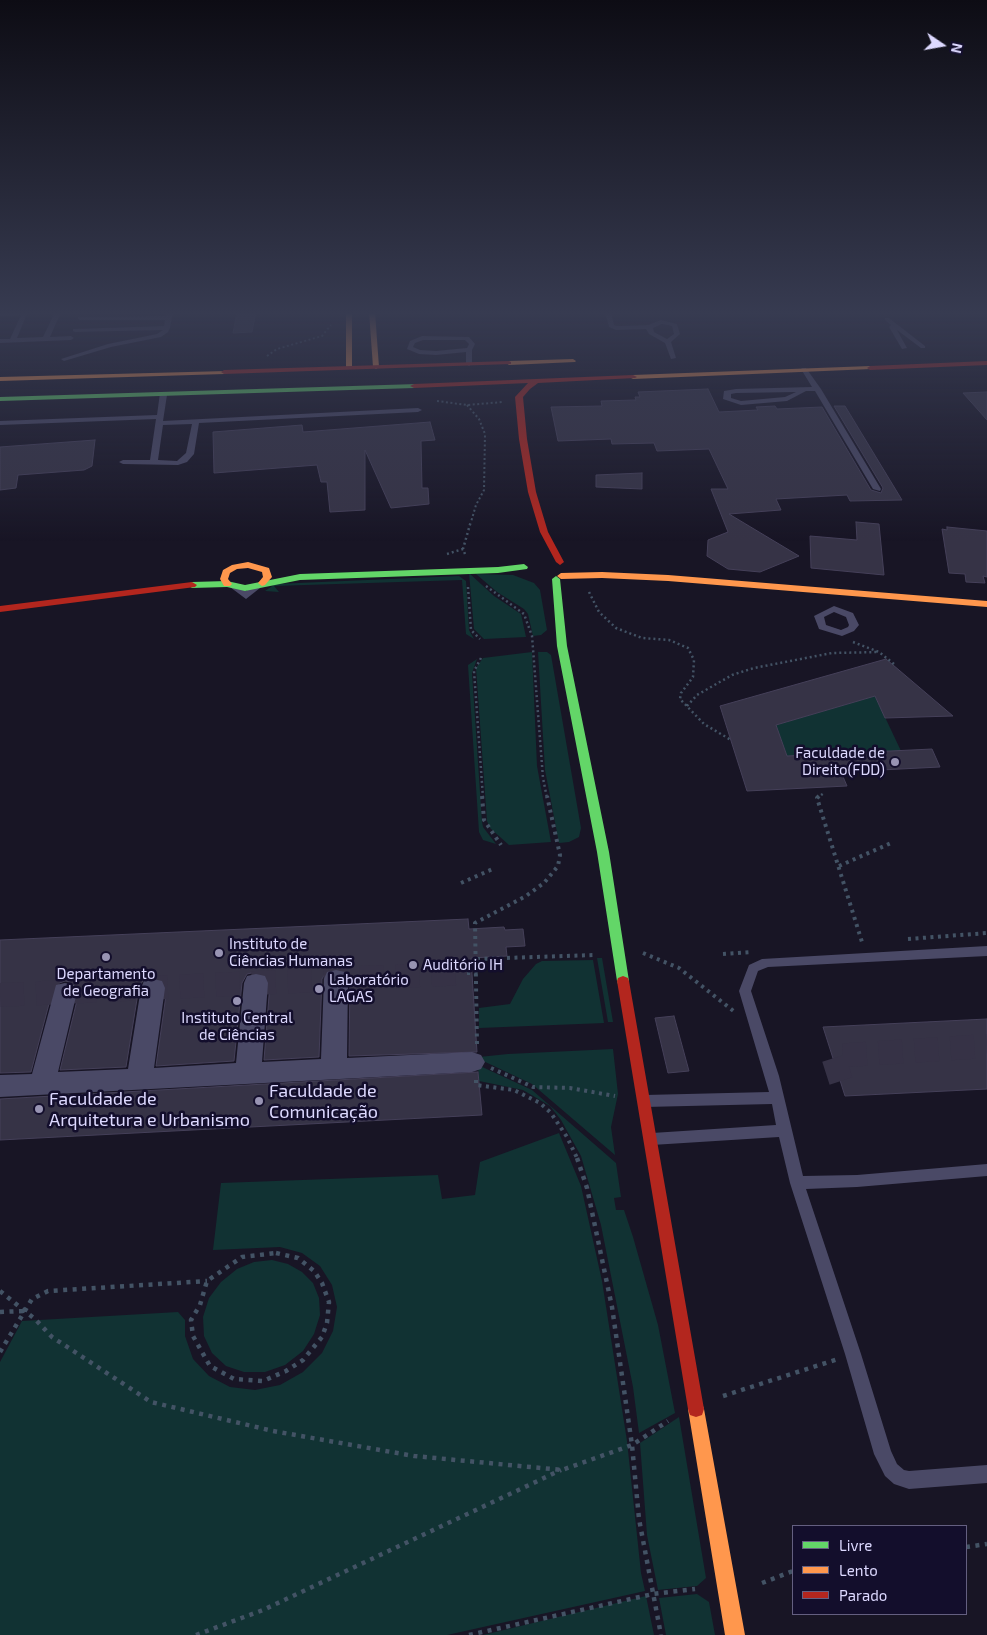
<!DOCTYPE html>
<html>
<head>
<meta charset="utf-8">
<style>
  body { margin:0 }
  #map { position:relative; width:987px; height:1635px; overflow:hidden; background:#181525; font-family:"Exo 2",sans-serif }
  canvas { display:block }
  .legend { position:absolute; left:792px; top:1525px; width:175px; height:90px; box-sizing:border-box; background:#130e2c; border:1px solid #645f80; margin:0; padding:6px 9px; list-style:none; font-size:15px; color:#ddd9ff }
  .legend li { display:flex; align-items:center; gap:10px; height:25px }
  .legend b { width:25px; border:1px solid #645f80 }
  .north { position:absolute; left:917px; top:20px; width:50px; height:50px; -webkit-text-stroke:4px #130e2c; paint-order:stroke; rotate:102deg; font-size:14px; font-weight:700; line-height:20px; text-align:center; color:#ddd9ff }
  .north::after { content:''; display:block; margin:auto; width:18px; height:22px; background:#ddd9ff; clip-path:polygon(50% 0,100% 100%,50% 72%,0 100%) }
</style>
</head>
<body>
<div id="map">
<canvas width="987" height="1635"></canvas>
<ul class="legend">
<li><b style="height:6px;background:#63d668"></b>Livre</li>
<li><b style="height:6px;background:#ff974d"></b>Lento</li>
<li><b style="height:6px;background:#b3261e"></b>Parado</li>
</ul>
<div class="north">N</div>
</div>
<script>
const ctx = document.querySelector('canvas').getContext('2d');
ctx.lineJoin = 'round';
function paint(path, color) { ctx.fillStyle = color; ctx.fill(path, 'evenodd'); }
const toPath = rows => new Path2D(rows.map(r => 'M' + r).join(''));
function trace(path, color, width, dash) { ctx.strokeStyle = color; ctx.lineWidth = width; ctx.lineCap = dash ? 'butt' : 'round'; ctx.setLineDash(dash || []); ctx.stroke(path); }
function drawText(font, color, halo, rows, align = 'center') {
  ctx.font = font + ' "Exo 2",sans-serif'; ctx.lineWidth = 5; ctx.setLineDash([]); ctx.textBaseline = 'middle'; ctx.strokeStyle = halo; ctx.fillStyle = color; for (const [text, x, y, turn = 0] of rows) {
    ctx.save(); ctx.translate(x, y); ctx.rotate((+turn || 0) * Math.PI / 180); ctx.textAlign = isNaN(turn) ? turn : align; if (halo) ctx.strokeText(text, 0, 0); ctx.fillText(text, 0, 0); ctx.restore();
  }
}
paint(toPath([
  [469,573,494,596,521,614,526,637,484,639,474,629],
  [476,574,513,575,534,583,540,590,547,630,541,635,533,636,528,614,524,609,497,592],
  [459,576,466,581,469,630,474,639,466,634,462,580,274,586,279,592,265,591,275,584],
  [532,652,537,766,551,842,509,845,490,828,487,821,476,668,483,658],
  [538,652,547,652,551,655,581,828,579,837,569,842,559,843,545,770],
  [477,659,472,673,482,822,483,827,496,844,483,840,479,832,468,665],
  [875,696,901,751,787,756,776,725],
  [597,958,602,958,613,1022,608,1022],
  [593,960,604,1023,479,1028,479,1008,510,1004,523,979,536,964,542,961],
  [613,1049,618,1094,611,1127,615,1155,532,1084,479,1059,479,1057,508,1054],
  [478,1065,532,1090,616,1163,621,1197,614,1198,616,1210,624,1210,633,1237,658,1325,675,1413,639,1433,633,1387,601,1225,581,1156,561,1120,550,1106,523,1090,479,1081],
  [559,1133,581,1186,602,1281,627,1441,641,1573,645,1591,447,1635,0,1635,0,1362,22,1321,178,1312,185,1320,185,1336,193,1359,209,1376,230,1387,255,1390,280,1385,303,1372,322,1353,333,1331,337,1307,332,1285,320,1266,302,1253,280,1247,213,1250,221,1183,438,1175,442,1199,475,1195,480,1162],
  [272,1260,288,1264,302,1272,313,1283,319,1298,320,1315,314,1334,303,1351,285,1365,265,1372,244,1372,226,1366,212,1353,204,1336,203,1317,209,1298,221,1282,237,1269,254,1262],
  [679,1417,706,1578,697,1586,658,1590,647,1535,640,1443],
  [697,1594,709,1602,715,1635,666,1635,659,1598],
  [646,1596,654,1635,483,1635]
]), '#113233');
const building = toPath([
  [237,312,256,312,252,332,233,333,237,312],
  [708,389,719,412,758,410,756,407,775,406,777,409,822,407,871,490,881,493,883,488,834,406,845,406,902,500,850,501,847,495,776,499,781,510,729,514,799,556,760,572,728,569,707,556,708,540,728,532,711,489,728,489,709,449,657,451,654,443,612,444,611,439,558,441,551,407,602,406,601,401,636,400,635,397,640,397,638,392,708,389],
  [987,392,987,420,963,393,987,392],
  [430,422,435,440,421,441,422,488,428,488,429,504,391,508,365,450,365,510,330,512,327,482,321,482,317,465,214,473,213,432,302,425,303,432,430,422],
  [95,440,92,466,84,470,18,475,16,488,0,490,0,447,95,440],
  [642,473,642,489,596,487,596,475,642,473],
  [856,522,879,524,884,575,811,568,810,536,857,540,856,522],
  [947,527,987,531,987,577,983,576,985,583,966,582,965,574,949,573,942,529,947,530,947,527],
  [886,659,953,716,885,718,875,696,776,725,787,756,932,749,940,767,841,772,847,786,747,791,720,706,886,659],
  [468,919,469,929,504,927,505,930,523,929,525,946,506,947,507,956,471,958,477,1052,349,1056,350,979,345,970,336,968,327,970,322,979,319,1057,264,1060,270,983,265,974,256,972,247,974,242,983,234,1061,156,1066,167,988,162,979,153,977,144,979,139,987,126,1067,60,1070,79,992,74,983,65,981,54,985,31,1072,0,1073,0,940,468,919],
  [674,1016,689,1071,668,1073,655,1018,674,1016],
  [987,1019,987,1089,845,1096,823,1027,987,1019],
  [478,1072,482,1115,0,1140,0,1099,478,1072]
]);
paint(building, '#363346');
trace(building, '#454059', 1);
trace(toPath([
  [0,995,467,973],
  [841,1081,833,1056,987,1046]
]), '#363246', 24, [24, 12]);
trace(toPath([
  [267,356,277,349,322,336,331,325],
  [437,401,467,405,503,402],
  [467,405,479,419,485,434,484,490,476,505,471,522]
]), '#435365', 2, [2, 2.5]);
trace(toPath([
  [447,554,463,549],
  [465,554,463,549,471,521],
  [486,586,524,614,532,636,543,778,547,798],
  [468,587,471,630,480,639],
  [589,592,599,612,616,628,642,638,669,640,688,648,694,660,693,677,681,693,680,699,704,724,731,740],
  [853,642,879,652,894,664],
  [481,658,474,671,483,798],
  [687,706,697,695,732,675,754,668,832,653,879,652],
  [817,798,824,793]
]), '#435365', 2.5, [2, 3]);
trace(toPath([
  [482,796,484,820,501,845],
  [819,796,817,798,862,942,860,942],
  [839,866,891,843],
  [461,883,495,868],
  [908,939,987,933],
  [643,953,679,968,736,1013],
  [723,954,752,952],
  [477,959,594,955],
  [467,973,478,973],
  [477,1044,475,923,526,896,544,883,558,866,560,855,547,796],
  [491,1068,533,1087,570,1088,615,1096],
  [476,1080,476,1085,514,1090,540,1103,551,1113,567,1137,578,1160]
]), '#435365', 4, [3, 4.5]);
trace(toPath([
  [577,1158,587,1188,612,1307,632,1445,639,1519,661,1635],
  [276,1253,298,1258,314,1271,322,1283,329,1302,327,1323,322,1337,303,1360,286,1371,263,1381,234,1379,210,1366,193,1336,191,1320,200,1305,207,1281,242,1257,276,1253],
  [0,1291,36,1320,52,1337,151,1402,273,1431,414,1456,562,1470,632,1445,668,1421],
  [0,1312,23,1311],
  [0,1352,32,1299,48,1291,207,1281],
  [723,1396,838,1359],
  [966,1547,987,1544],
  [762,1583,793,1571],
  [196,1635,263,1610,561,1470],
  [469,1635,653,1594,695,1589]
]), '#435365', 4.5, [4, 5.5]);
paint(toPath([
  [0,312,34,312,27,314,17,338,43,337,55,312,61,312,50,337,71,336,74,338,71,340,0,343,0,339,10,339,21,315,0,316,0,312],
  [167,312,173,312,170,328,168,332,161,337,111,347,64,361,61,359,108,344,157,334,163,330,75,332,73,331,73,329,164,326,165,320,80,320,78,319,78,317,166,316,167,312],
  [605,312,611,312,614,325,617,326,648,325,661,320,677,324,680,334,671,342,676,358,671,359,665,343,649,334,646,329,616,330,609,327,605,312],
  [662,324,672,326,674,334,667,339,654,332,653,328,662,324],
  [885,318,889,318,925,346,925,348,921,348,897,330,907,348,902,349,889,327,891,325,885,320,885,318],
  [422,336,469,337,475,344,472,350,472,364,469,366,466,364,466,352,436,355,419,354,407,349,410,341,422,336],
  [423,340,465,340,469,344,467,348,436,351,420,350,413,347,415,343,423,340],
  [802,368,806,368,821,389,881,489,880,491,873,489,815,391,806,391,787,401,741,405,723,399,724,391,736,389,812,387,801,369,802,368],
  [796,392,785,397,741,401,731,398,731,394,736,393,796,392],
  [160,393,167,395,163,421,418,408,422,410,418,412,199,423,194,454,187,462,178,465,123,464,119,462,123,460,150,460,156,419,0,425,0,421,157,415,160,393],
  [192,424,186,453,177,461,158,460,163,425,192,424],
  [257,583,260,584,260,588,246,599,230,587,235,584,238,585,246,591,257,583],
  [834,606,853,613,859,625,854,631,842,636,819,629,814,616,834,606],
  [834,612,846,617,849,625,848,627,841,630,826,625,824,617,834,612],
  [987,946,987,956,768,967,758,971,751,991,779,1076,803,1176,857,1175,987,1164,987,1176,857,1187,806,1189,861,1354,891,1451,897,1464,904,1470,909,1471,987,1465,987,1483,909,1489,894,1484,885,1476,874,1454,845,1354,790,1183,779,1137,652,1145,647,1143,645,1139,647,1135,652,1133,776,1125,772,1104,645,1107,640,1105,638,1101,640,1097,645,1095,769,1092,739,991,749,965,762,959,987,946]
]), '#4a4966');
paint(toPath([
  [336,970,345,972,348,979,347,1058,472,1052,481,1055,485,1062,481,1069,472,1072,0,1097,0,1075,32,1074,56,985,65,983,74,985,77,992,58,1072,128,1069,141,988,144,981,153,979,162,981,165,988,154,1068,236,1063,244,983,247,976,256,974,265,976,268,983,262,1062,321,1059,324,979,327,972,336,970]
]), '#4a4966');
paint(toPath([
  [417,384,418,386,414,388,0,401,0,397,417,384],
  [524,564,528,567,527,569,498,573,300,580,245,591,227,587,192,588,187,585,192,582,227,581,245,585,300,574,498,567,524,564],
  [556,576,560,579,567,646,609,852,629,981,628,984,623,986,618,984,617,981,597,852,557,646,552,579,556,576]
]), '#63d668');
paint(toPath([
  [346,312,352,312,352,367,349,369,346,367,346,312],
  [369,312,375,312,379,367,376,369,373,367,369,312],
  [573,359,576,361,575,362,509,365,506,363,509,361,573,359],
  [870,366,872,367,872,369,633,379,629,377,633,375,870,366],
  [226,371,227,372,224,374,0,381,0,377,226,371],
  [248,562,269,568,272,577,265,585,262,586,258,583,263,577,262,572,248,568,237,569,230,573,228,579,232,584,230,586,224,586,220,579,223,570,232,565,248,562],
  [602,572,668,575,987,601,987,607,668,581,602,578,561,579,557,576,561,573,602,572],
  [696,1401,702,1403,704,1409,745,1635,725,1635,688,1409,690,1403,696,1401]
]), '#ff974d');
paint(toPath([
  [509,361,511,362,511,364,224,374,221,372,224,370,509,361],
  [987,361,987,365,870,370,867,368,870,366,987,361],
  [633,375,637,377,635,378,538,383,530,389,523,397,527,439,536,492,548,532,564,562,560,565,556,562,540,532,528,492,519,439,515,397,528,383,414,388,410,386,414,384,633,375],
  [192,582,197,585,195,587,0,612,0,606,192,582],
  [623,976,628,978,629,981,704,1409,702,1415,696,1417,690,1415,688,1409,617,981,618,978,623,976]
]), '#b3261e');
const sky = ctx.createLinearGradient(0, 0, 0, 541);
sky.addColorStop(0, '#0d0c14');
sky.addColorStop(0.58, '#373b51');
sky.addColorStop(1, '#373b5100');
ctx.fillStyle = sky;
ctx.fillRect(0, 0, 987, 541);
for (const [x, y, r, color] of [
  [895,762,5,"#9894b3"],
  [219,953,5,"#9894b3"],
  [106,957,5,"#9894b3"],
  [413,965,5,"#9894b3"],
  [319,989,5,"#9894b3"],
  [237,1001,5,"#9894b3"],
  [259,1101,5,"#9894b3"],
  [39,1109,5,"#9894b3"]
]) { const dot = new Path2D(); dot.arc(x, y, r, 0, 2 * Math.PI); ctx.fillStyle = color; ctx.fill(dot); trace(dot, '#130e2c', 2); }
drawText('15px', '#ddd9ff', '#130e2c', [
  ["Faculdade de",885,753,"right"],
  ["Direito(FDD)",885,770,"right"],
  ["Instituto de",229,944],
  ["Ciências Humanas",229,961],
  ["Auditório IH",423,965],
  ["Departamento",106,974,"center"],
  ["de Geografia",106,991,"center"],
  ["Laboratório",329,980],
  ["LAGAS",329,997],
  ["Instituto Central",237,1018,"center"],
  ["de Ciências",237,1035,"center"]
], 'left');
drawText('18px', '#ddd9ff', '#130e2c', [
  ["Faculdade de",269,1091],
  ["Comunicação",269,1112],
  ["Faculdade de",49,1099],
  ["Arquitetura e Urbanismo",49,1120]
], 'left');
</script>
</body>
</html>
